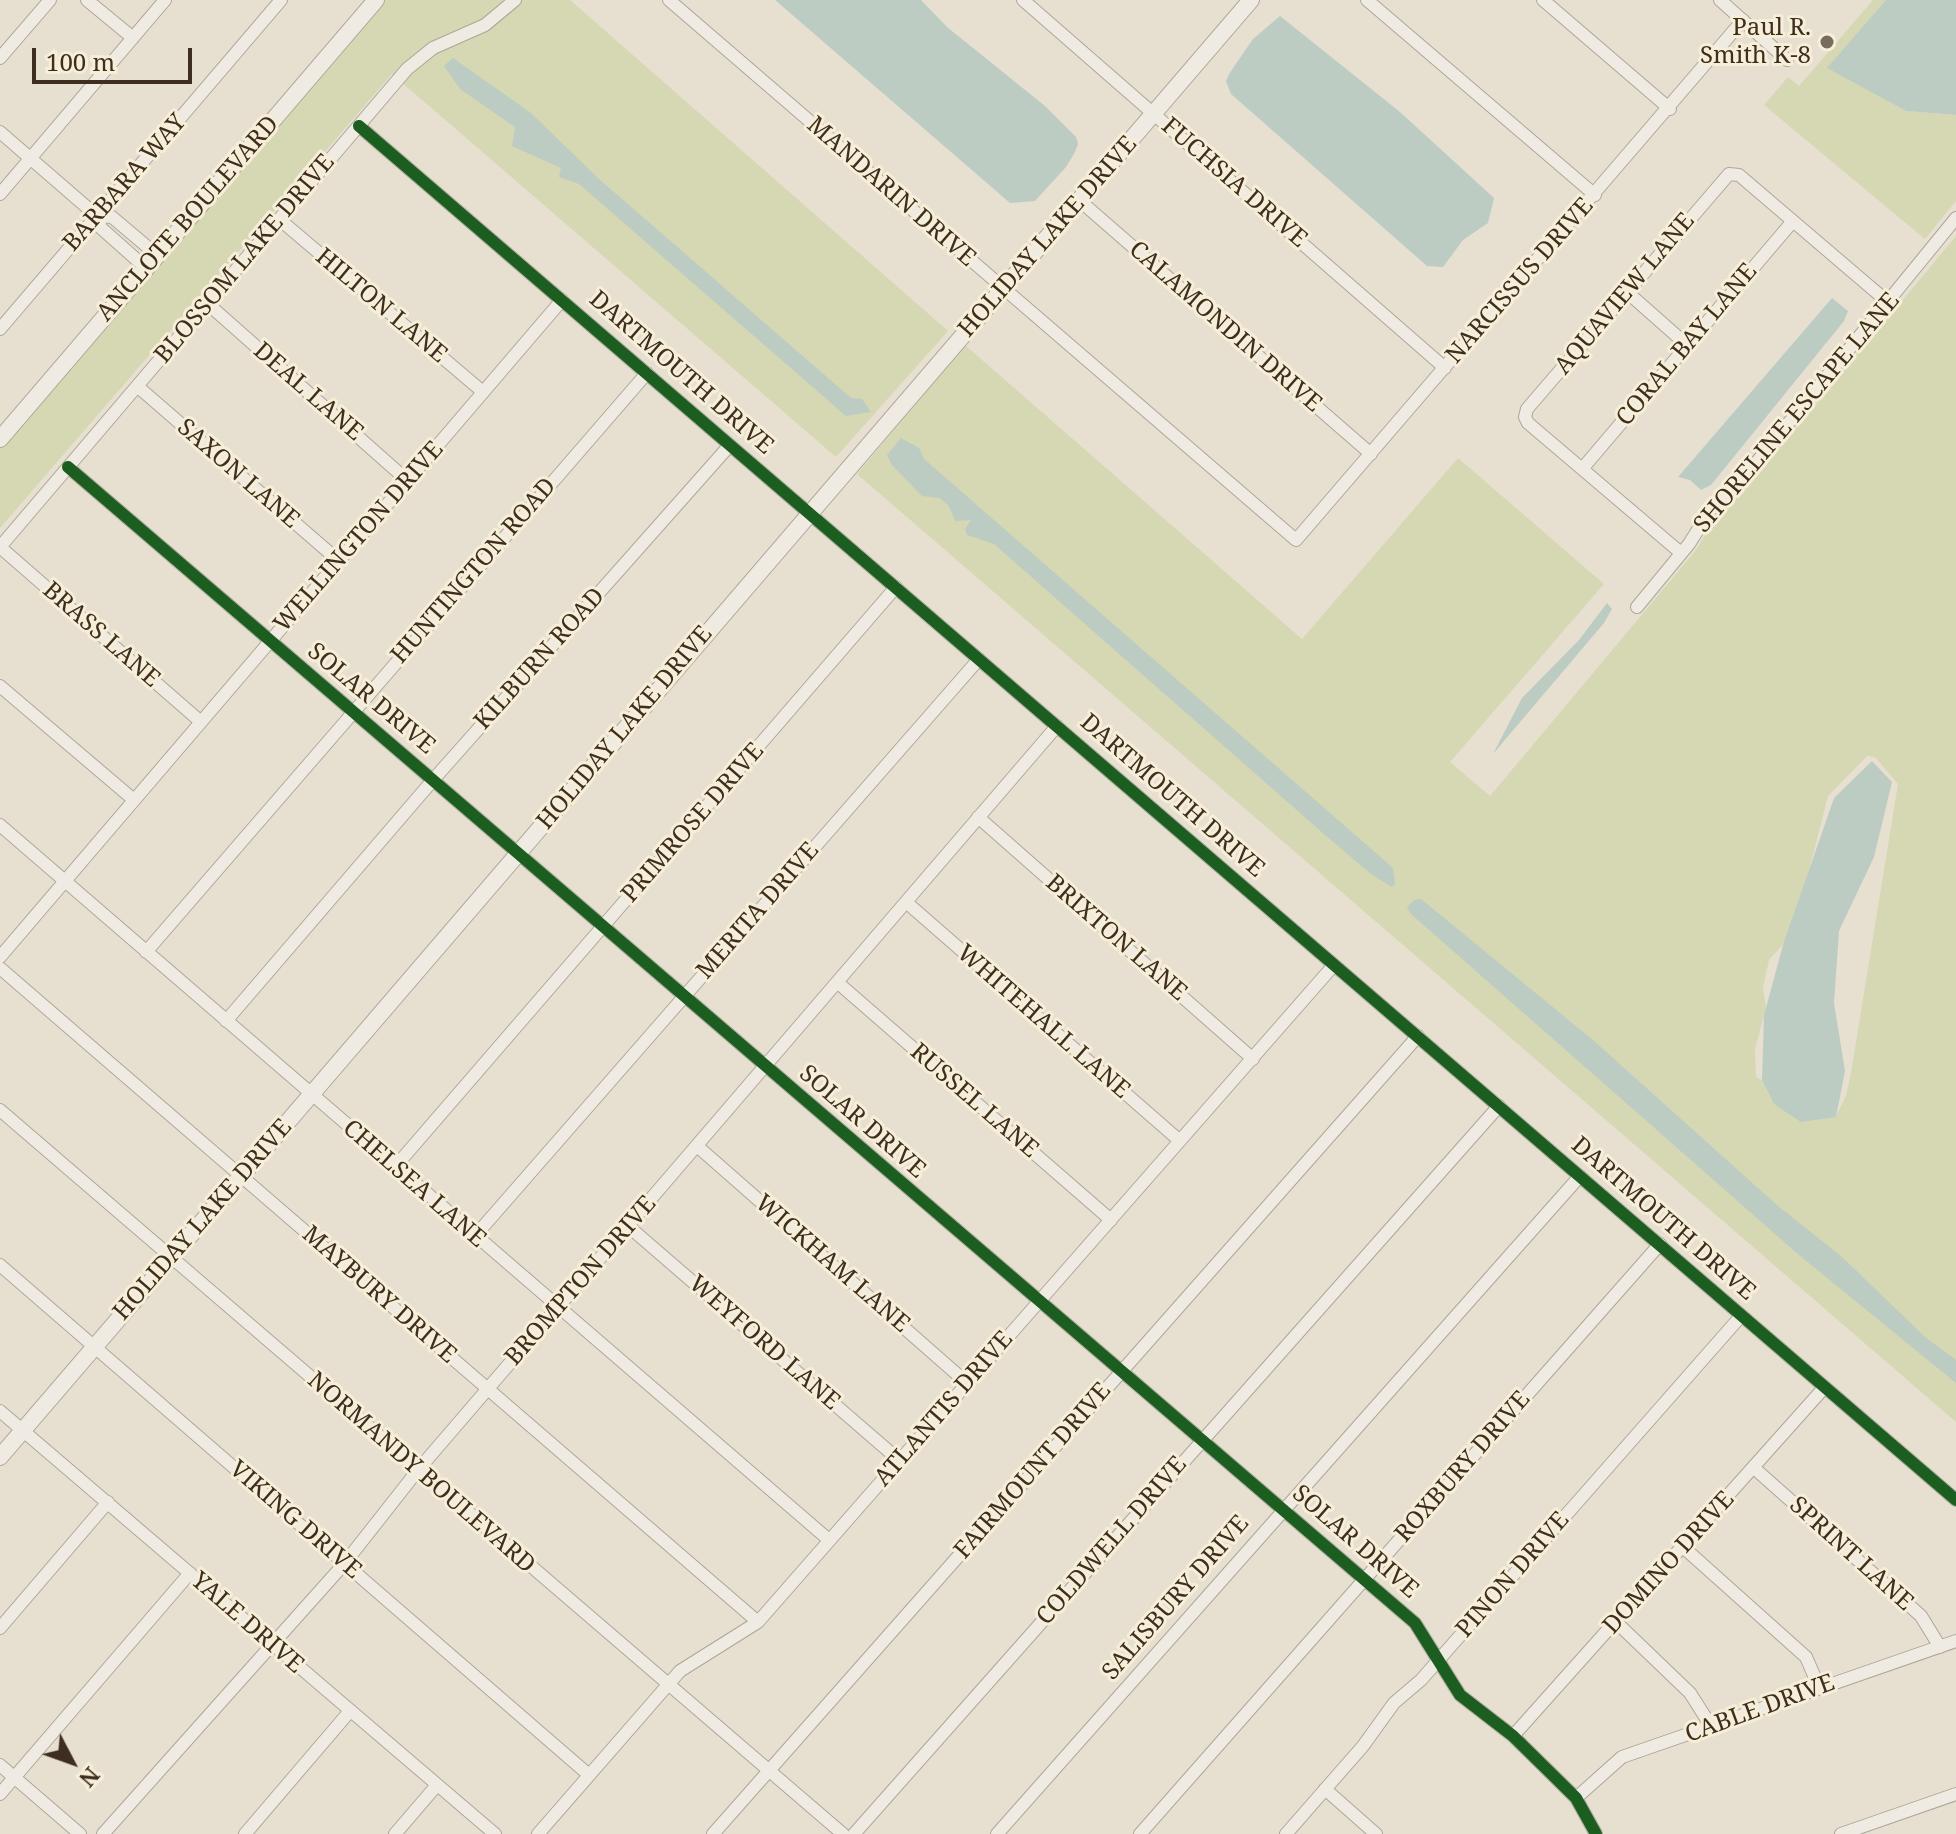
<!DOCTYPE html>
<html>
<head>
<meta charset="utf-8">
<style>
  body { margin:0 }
  #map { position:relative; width:1956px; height:1834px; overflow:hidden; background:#e7e0d1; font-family:"Noto Serif",serif }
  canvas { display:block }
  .north { position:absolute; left:32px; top:1722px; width:80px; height:80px; -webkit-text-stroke:6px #f7eed8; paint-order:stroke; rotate:131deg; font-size:22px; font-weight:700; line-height:32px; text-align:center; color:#3d2e20 }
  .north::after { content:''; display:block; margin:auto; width:28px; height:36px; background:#3d2e20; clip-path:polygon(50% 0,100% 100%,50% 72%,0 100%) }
  .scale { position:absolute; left:32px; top:48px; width:160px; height:36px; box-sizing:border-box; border:4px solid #3d2e20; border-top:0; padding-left:10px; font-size:24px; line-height:28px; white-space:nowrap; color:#3d2e20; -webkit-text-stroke:6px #f7eed8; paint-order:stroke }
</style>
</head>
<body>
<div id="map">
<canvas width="1956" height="1834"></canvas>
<div class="north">N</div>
<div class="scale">100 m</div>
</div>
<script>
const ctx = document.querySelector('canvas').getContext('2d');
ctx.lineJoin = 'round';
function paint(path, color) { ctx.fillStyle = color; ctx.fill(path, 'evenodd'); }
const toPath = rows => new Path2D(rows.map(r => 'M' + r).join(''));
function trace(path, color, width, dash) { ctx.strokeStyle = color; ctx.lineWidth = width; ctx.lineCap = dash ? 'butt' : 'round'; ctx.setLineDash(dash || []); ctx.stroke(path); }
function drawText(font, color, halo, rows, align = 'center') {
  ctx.font = font + ' "Noto Serif",serif'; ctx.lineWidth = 6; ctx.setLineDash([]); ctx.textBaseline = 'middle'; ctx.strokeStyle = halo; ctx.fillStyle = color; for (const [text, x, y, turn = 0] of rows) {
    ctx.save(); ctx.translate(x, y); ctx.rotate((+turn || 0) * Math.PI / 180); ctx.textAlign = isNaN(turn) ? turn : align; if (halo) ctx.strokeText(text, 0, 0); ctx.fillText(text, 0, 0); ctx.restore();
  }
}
paint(toPath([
  [384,0,570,0,948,331,836,457,392,74,0,528,0,445],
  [1873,0,1886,0,1828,68,1906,111,1956,115,1956,201,1925,239,1764,105,1788,77,1799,86],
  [1956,236,1956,1422,857,474,965,345,1302,639,1458,458,1604,584,1450,762,1490,796,1696,550,1721,510,1744,491],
  [1867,756,1875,757,1898,784,1851,1073,1846,1096,1836,1116,1774,1104,1762,1080,1756,1077,1755,1049,1766,1008,1763,987,1769,960,1793,933,1828,796]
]), '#d6d7b3');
paint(toPath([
  [775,0,921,0,947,27,1045,106,1076,137,1078,144,1075,152,1066,167,1035,201,1010,203],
  [1886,0,1956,0,1956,115,1906,111,1827,68],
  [1280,16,1400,112,1494,198,1488,223,1463,240,1443,267,1427,266,1231,94,1226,81,1229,74,1253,39],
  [453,58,531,113,599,179,851,398,862,399,871,412,846,416,579,184,559,177,561,168,512,146,515,127,460,89,444,66],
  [1832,298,1848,311,1844,321,1711,485,1701,490,1690,480,1678,477],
  [901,438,919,448,924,459,1393,868,1395,884,1392,887,1371,874,1324,834,994,544,967,535,965,529,971,520,955,521,949,506,940,498,922,496,892,465,887,455],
  [1607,603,1612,609,1604,623,1493,754,1522,698,1579,640],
  [1872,761,1892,782,1874,857,1839,931,1834,1003,1845,1071,1836,1117,1801,1122,1774,1104,1762,1080,1764,1015,1783,945,1834,798],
  [1421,899,1594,1041,1778,1206,1842,1257,1925,1337,1956,1360,1956,1383,1799,1255,1411,914,1407,907,1414,900]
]), '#bcccc2');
const minor = toPath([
  [87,0,133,38],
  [669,0,1296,540,1743,20],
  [1023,0,1445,368],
  [1367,0,1595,195],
  [1543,0,1670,109],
  [1720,0,1787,60],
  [0,58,50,0],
  [359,126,1956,1500],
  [0,132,97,216,101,228,146,268],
  [0,194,165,0],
  [1079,200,1371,454],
  [97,216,112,217,157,255],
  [279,219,483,392],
  [1627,292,1687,345],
  [208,304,408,481],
  [0,329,281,0],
  [137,386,339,561],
  [68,467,1415,1623,1460,1695,1513,1736,1576,1798,1596,1834],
  [1582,469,1793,221],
  [0,547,407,69,433,48,485,25,515,0],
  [0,547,201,722],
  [1681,553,1528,423,1525,417,1527,409,1729,174,1739,175,1889,303],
  [1637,607,1689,544,1711,509,1738,485,1956,218],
  [0,686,134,800],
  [978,817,1253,1059],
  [0,825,829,1540],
  [906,902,1180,1141],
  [146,952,647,373],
  [0,957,562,300],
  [0,968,758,1622],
  [837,982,1111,1220],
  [226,1021,433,780,730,445],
  [0,1110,843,1834],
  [697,1146,967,1383],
  [395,1167,896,587],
  [628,1226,899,1460],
  [475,1236,979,659],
  [0,1265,589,1775],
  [0,1411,495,1834],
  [1754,1468,1921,1616,1940,1647],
  [1683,1547,1806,1657,1819,1687],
  [1616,1622,1690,1693,1711,1726],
  [0,1628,108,1502],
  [1513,1736,1823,1389],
  [0,1765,80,1834],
  [1325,1789,1376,1834],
  [0,1794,190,1573],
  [1576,1798,1622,1757,1956,1641],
  [103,1834,344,1564,418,1470,1057,726],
  [245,1834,350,1711],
  [395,1834,437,1785],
  [538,1834,680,1671,758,1622,1334,965],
  [713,1834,1418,1036],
  [854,1834,1499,1106],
  [997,1834,1580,1176],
  [1140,1834,1660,1244],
  [1286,1834,1363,1746,1394,1703,1421,1680,1741,1316],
  [1841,1834,1956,1794]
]);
const tertiary = toPath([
  [0,439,376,0],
  [0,1457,1251,0]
]);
trace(minor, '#ada599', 14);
trace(tertiary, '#ada599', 18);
trace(minor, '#efebe3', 12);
trace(tertiary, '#efebe3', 16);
trace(toPath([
  [359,126,1956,1500],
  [68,467,1415,1623,1460,1695,1513,1736,1576,1798,1596,1834]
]), '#1b5e20', 12);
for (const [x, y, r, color] of [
  [1827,42,8,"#786c5e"]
]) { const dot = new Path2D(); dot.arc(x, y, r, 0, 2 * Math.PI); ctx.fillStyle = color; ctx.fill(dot); trace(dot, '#f7eed8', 3); }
drawText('24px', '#3d2e20', '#f7eed8', [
  ["Paul R.",1811,28],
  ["Smith K-8",1811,56]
], 'right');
drawText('24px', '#3d2e20', '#f7eed8', [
  ["BARBARA WAY",125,183,-49],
  ["FUCHSIA DRIVE",1234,183,41],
  ["MANDARIN DRIVE",891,192,41],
  ["ANCLOTE BOULEVARD",188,219,-49],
  ["HOLIDAY LAKE DRIVE",1048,237,-49],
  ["BLOSSOM LAKE DRIVE",245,259,-50],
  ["NARCISSUS DRIVE",1520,281,-49],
  ["AQUAVIEW LANE",1625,294,-50],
  ["HILTON LANE",381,306,40],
  ["CALAMONDIN DRIVE",1225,327,41],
  ["CORAL BAY LANE",1687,345,-50],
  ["DARTMOUTH DRIVE",681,373,41],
  ["DEAL LANE",308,392,41],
  ["SHORELINE ESCAPE LANE",1797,413,-50],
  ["SAXON LANE",238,474,41],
  ["WELLINGTON DRIVE",359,537,-49],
  ["HUNTINGTON ROAD",474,571,-49],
  ["BRASS LANE",101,635,41],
  ["KILBURN ROAD",540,659,-48],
  ["SOLAR DRIVE",371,699,40],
  ["HOLIDAY LAKE DRIVE",625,728,-50],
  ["DARTMOUTH DRIVE",1172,796,41],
  ["PRIMROSE DRIVE",693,823,-49],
  ["MERITA DRIVE",758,911,-49],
  ["BRIXTON LANE",1116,938,41],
  ["WHITEHALL LANE",1043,1022,41],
  ["RUSSEL LANE",974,1101,41],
  ["SOLAR DRIVE",862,1122,41],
  ["CHELSEA LANE",414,1184,41],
  ["DARTMOUTH DRIVE",1663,1219,41],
  ["HOLIDAY LAKE DRIVE",203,1220,-49],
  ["WICKHAM LANE",832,1264,41],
  ["BROMPTON DRIVE",581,1281,-49],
  ["MAYBURY DRIVE",379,1295,41],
  ["WEYFORD LANE",764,1343,41],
  ["ATLANTIS DRIVE",944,1409,-49],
  ["ROXBURY DRIVE",1463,1467,-49],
  ["FAIRMOUNT DRIVE",1033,1471,-49],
  ["NORMANDY BOULEVARD",421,1473,41],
  ["VIKING DRIVE",295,1520,41],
  ["COLDWELL DRIVE",1112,1541,-49],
  ["SOLAR DRIVE",1355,1542,41],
  ["SPRINT LANE",1851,1554,42],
  ["DOMINO DRIVE",1669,1563,-48],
  ["PINON DRIVE",1513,1575,-49],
  ["SALISBURY DRIVE",1176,1598,-49],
  ["YALE DRIVE",247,1623,41],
  ["CABLE DRIVE",1760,1709,-20]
]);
</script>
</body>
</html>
